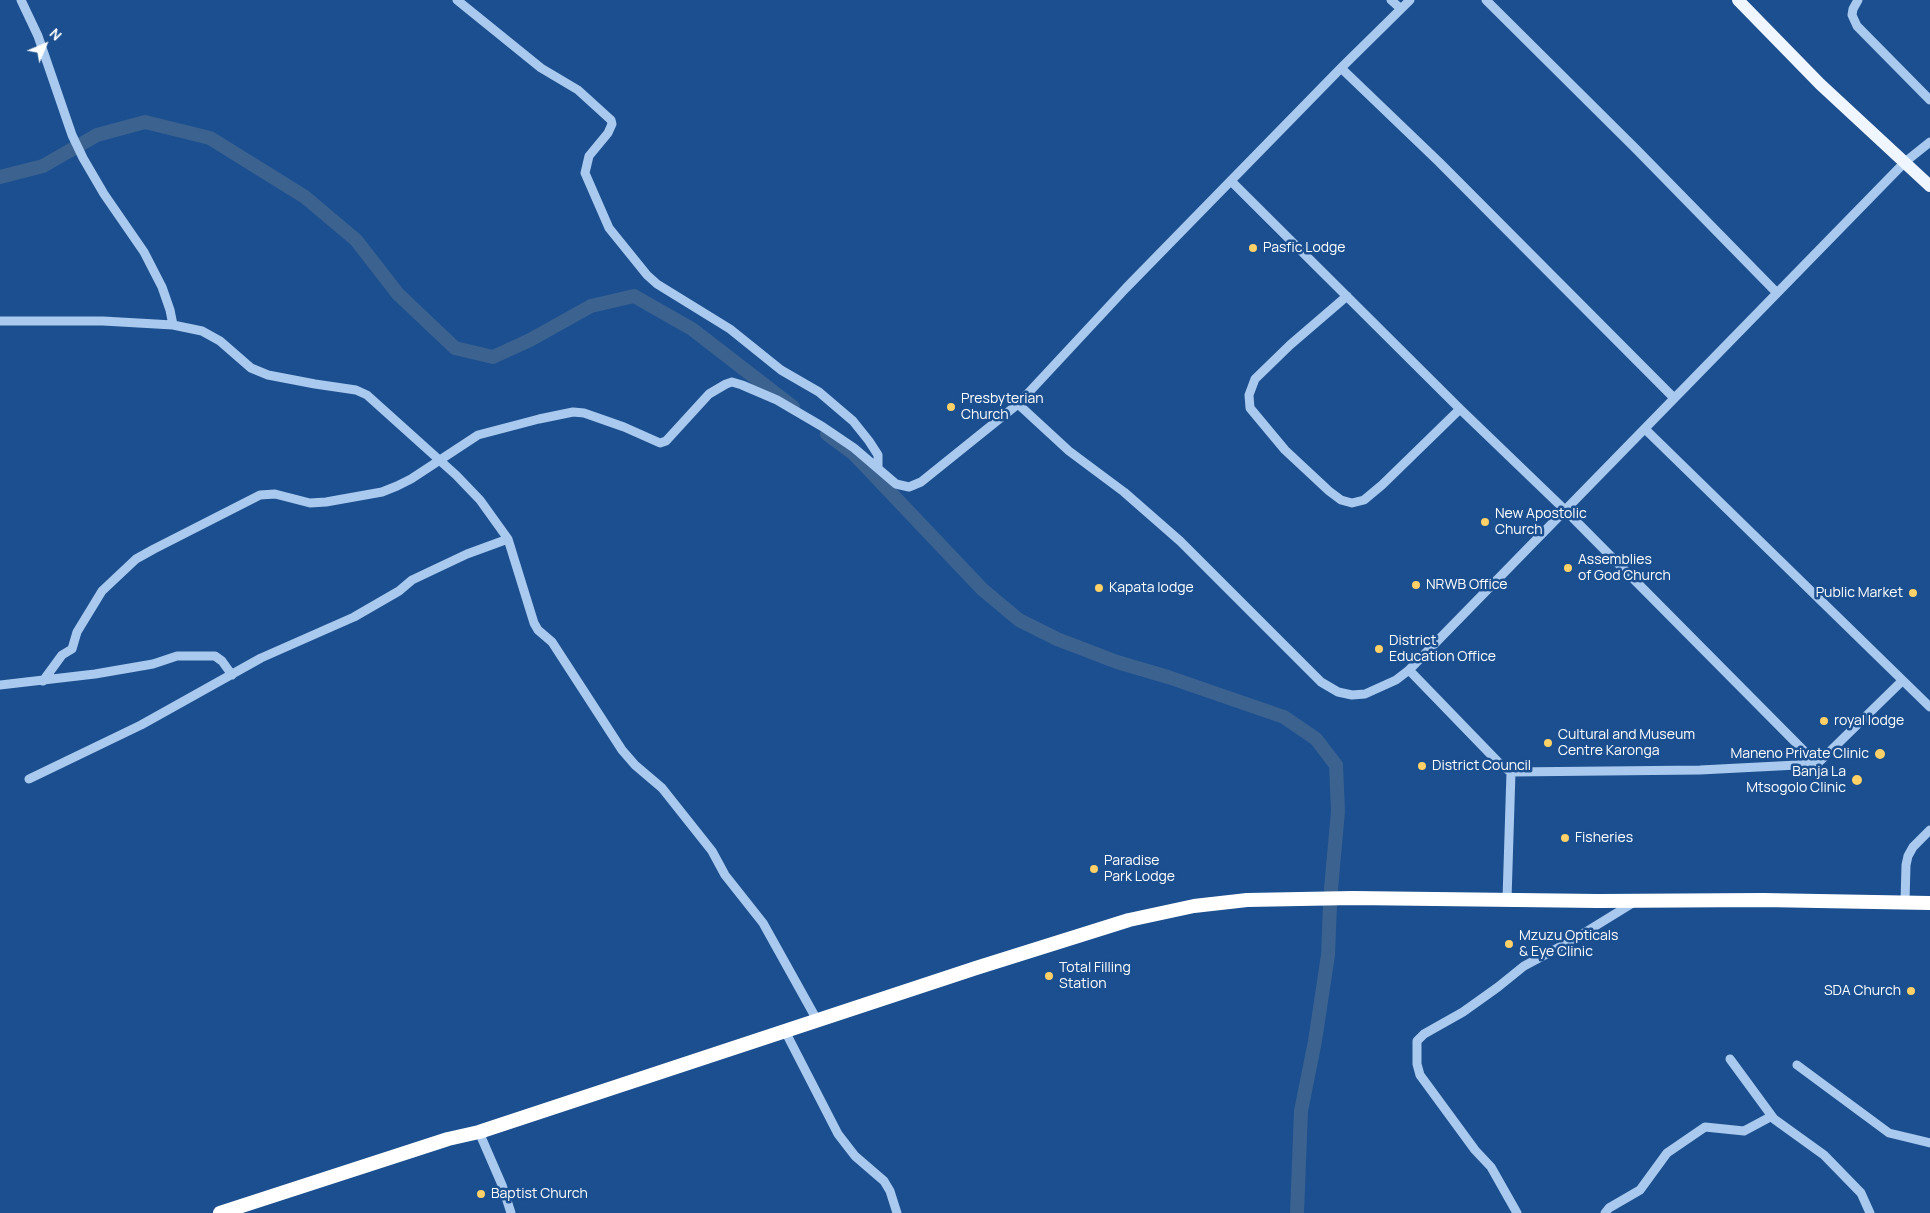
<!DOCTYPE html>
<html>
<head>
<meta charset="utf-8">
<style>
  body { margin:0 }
  #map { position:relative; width:1930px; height:1213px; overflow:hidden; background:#1b4f8f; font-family:Manrope,sans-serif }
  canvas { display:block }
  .north { position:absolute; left:20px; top:20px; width:50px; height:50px; -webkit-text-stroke:4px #1b4f8f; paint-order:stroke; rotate:45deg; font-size:14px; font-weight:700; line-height:20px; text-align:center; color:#fff }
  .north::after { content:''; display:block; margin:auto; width:18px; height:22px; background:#fff; clip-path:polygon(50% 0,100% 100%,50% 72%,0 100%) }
</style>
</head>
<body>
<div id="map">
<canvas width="1930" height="1213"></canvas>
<div class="north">N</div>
</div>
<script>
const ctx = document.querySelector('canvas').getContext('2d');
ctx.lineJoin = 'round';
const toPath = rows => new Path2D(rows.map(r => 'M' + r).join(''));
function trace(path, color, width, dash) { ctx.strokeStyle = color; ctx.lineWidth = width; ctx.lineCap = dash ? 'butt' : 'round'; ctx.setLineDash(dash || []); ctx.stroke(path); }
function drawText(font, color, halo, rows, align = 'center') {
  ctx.font = font + ' Manrope,sans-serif'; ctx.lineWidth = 5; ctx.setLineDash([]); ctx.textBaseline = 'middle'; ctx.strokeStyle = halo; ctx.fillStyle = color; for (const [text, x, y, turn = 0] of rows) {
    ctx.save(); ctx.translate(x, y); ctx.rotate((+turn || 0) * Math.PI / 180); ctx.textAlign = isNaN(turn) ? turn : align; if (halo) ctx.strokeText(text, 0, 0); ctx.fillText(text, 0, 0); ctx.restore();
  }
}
trace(toPath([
  [0,177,43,166,97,135,145,122,210,138,305,197,356,240,398,294,455,348,493,357,530,340,591,306,634,296,692,329,793,407],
  [827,434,854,454,982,589,1019,620,1057,639,1117,662,1168,677,1284,717,1316,739,1336,765,1338,811,1331,889],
  [1297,1213,1301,1111,1315,1041,1328,955,1330,905]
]), '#3c6290', 14);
trace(toPath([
  [21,0,38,36,72,135,83,158,104,194,144,252,162,287,170,310,173,325],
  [457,0,541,68,578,90,611,120,612,124,608,133,589,156,585,173,609,228,647,275,657,284,730,329,781,370,819,392,853,421,869,441,878,455,878,467],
  [1391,0,1401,9],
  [1486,0,1637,150,1777,293],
  [1858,0,1853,9,1852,15,1857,26,1930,100],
  [1341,68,1439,162,1674,398],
  [1231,181,1460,409,1565,510,1817,764,1902,681],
  [1347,296,1290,345,1255,379,1249,395,1250,408,1285,450,1329,491,1341,500,1352,503,1364,500,1382,485,1460,409],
  [0,321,103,321,173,325,202,331,220,341,251,368,268,375,315,384,356,390,367,395,456,475,480,500,508,539],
  [1018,404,1069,451,1124,492,1180,541,1321,682,1338,692,1352,695,1365,694,1396,680,1409,670,1500,764,1511,772,1507,899],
  [1645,429,1930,707],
  [1409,670,1905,162,1930,142],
  [43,681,62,655,72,649,77,632,102,591,136,559,154,549,260,495,275,494,310,503,326,502,382,492,397,486,411,479,478,435,539,419,573,412,584,413,624,427,660,443,666,441,709,394,726,384,732,382,742,385,777,400,823,427,854,448,896,484,909,487,921,482,1018,404,1126,288,1341,68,1410,0],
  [0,685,95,674,153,664,177,656,215,656,222,661,232,675],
  [1511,772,1700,770,1817,764],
  [29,779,141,725,261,658,354,617,399,591,412,580,467,554,508,539,534,623,538,630,552,642,622,750,635,765,662,788,712,851,725,875,763,923,817,1020],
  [1905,902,1906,865,1908,856,1913,847,1930,830],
  [785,1031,838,1134,855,1156,884,1181,890,1191,897,1213],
  [1730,1059,1774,1119,1824,1155,1861,1193,1870,1213],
  [1797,1065,1889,1133,1930,1143],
  [479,1132,502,1185,511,1213],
  [1517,1213,1491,1167,1475,1150,1420,1075,1417,1064,1417,1041,1424,1034,1463,1012,1498,987,1524,966,1571,941,1636,901],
  [1605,1213,1609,1208,1640,1190,1667,1153,1705,1127,1744,1131,1772,1116]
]), '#a9c9ee', 9);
trace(toPath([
  [1738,0,1820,84,1930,186]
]), '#f0f6ff', 12);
trace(toPath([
  [220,1213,448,1139,479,1132,976,968,1129,920,1194,906,1247,900,1353,898,1598,901,1763,900,1930,903]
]), '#fff', 14);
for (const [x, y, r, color] of [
  [1253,248,5,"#ffd166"],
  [951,407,5,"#ffd166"],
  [1485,522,5,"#ffd166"],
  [1568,568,5,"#ffd166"],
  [1416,585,5,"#ffd166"],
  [1099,588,5,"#ffd166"],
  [1913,593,5,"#ffd166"],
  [1379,649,5,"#ffd166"],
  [1824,721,5,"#ffd166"],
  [1548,743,5,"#ffd166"],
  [1880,754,6,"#ffd166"],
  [1422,766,5,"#ffd166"],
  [1857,780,6,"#ffd166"],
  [1565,838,5,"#ffd166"],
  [1094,869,5,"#ffd166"],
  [1509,944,5,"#ffd166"],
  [1049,976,5,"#ffd166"],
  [1911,991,5,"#ffd166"],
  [481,1194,5,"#ffd166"]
]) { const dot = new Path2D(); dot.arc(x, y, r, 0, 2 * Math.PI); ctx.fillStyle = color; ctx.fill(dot); trace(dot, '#1b4f8f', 2); }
drawText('14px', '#fff', '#1b4f8f', [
  ["Pasfic Lodge",1263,248],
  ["Presbyterian",961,399],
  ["Church",961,415],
  ["New Apostolic",1495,514],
  ["Church",1495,530],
  ["Assemblies",1578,560],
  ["of God Church",1578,576],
  ["NRWB Office",1426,585],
  ["Kapata lodge",1109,588],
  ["Public Market",1903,593,"right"],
  ["District",1389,641],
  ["Education Office",1389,657],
  ["royal lodge",1834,721],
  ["Cultural and Museum",1558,735],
  ["Centre Karonga",1558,751],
  ["Maneno Private Clinic",1869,754,"right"],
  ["District Council",1432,766],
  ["Banja La",1846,772,"right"],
  ["Mtsogolo Clinic",1846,788,"right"],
  ["Fisheries",1575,838],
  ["Paradise",1104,861],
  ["Park Lodge",1104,877],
  ["Mzuzu Opticals",1519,936],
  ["& Eye Clinic",1519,952],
  ["Total Filling",1059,968],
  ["Station",1059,984],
  ["SDA Church",1901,991,"right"],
  ["Baptist Church",491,1194]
], 'left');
</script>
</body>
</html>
